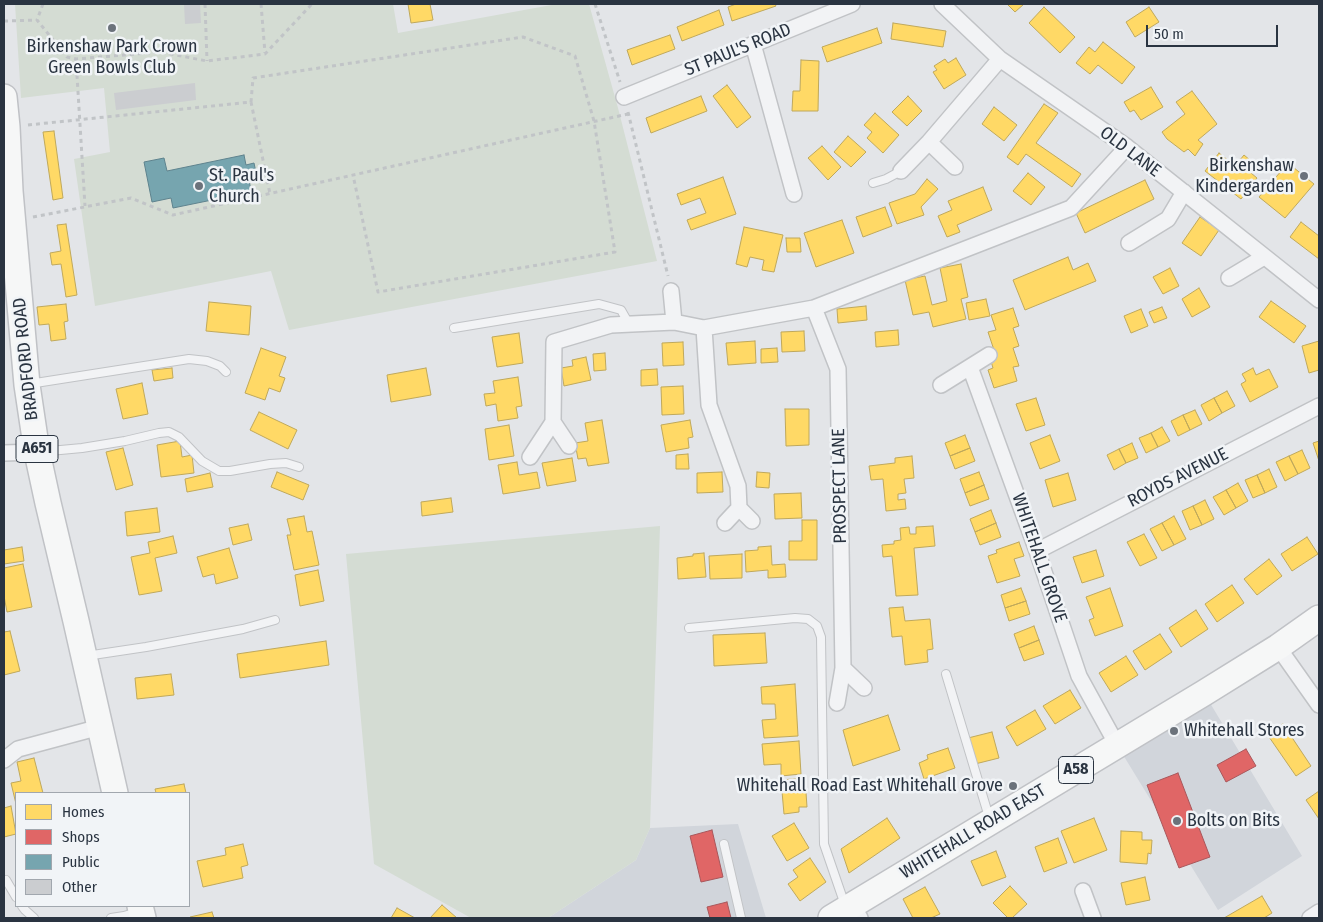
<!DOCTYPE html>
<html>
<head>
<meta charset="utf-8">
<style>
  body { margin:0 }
  #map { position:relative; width:1323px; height:922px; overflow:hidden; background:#e3e5e8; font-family:"Fira Sans Condensed",sans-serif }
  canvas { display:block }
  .frame { position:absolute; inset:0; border:5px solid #2a3441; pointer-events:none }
  .legend { position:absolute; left:15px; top:792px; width:175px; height:115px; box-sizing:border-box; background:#f1f4f7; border:1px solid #a1a7ae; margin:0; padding:6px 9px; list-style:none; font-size:15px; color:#2a3441 }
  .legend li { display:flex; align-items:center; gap:10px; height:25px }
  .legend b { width:25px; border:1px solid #a1a7ae }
  .scale { position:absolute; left:1146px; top:25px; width:132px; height:22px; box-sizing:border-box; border:2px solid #2a3441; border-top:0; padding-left:6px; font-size:15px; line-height:18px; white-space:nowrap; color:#2a3441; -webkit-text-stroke:4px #f1f4f7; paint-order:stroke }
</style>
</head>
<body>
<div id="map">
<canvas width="1323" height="922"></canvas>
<div class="frame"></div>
<ul class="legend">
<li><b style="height:14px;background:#ffd966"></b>Homes</li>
<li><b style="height:14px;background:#e06666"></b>Shops</li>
<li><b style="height:14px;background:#76a5af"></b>Public</li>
<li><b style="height:14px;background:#cbcdd0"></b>Other</li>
</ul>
<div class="scale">50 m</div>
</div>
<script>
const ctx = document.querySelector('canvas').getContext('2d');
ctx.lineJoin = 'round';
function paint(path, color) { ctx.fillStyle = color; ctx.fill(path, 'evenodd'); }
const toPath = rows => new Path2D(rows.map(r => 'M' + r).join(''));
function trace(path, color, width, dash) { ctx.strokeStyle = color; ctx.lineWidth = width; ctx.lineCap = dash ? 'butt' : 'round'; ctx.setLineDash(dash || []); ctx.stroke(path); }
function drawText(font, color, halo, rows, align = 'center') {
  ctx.font = font + ' "Fira Sans Condensed",sans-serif'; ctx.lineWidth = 5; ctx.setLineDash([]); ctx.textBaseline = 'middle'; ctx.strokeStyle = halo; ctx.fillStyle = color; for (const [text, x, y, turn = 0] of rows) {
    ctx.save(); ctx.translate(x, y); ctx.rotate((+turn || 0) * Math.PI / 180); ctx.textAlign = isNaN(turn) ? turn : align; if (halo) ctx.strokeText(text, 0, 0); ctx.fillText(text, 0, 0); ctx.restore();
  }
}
paint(toPath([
  [1204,693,1302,856,1218,910,1117,745],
  [738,824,766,918,548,918,636,860,650,828]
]), '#d1d5db');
paint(toPath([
  [15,4,393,4,398,33,557,4,589,4,618,108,657,261,289,330,271,271,95,306,74,159,110,152,104,88,21,98],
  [660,526,650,828,636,860,548,918,471,918,374,864,346,554]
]), '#d4dcd3');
const homes = toPath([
  [408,4,430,4,433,20,411,23,408,4],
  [736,4,775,4,776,6,732,21,728,7,736,4],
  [1007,4,1024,4,1015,12,1007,4],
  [1044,7,1075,37,1060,53,1029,23,1044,7],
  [1149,7,1159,22,1135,37,1126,22,1149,7],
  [719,10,724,25,682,41,677,27,719,10],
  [893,23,946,31,943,47,891,39,893,23],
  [877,28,882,43,827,62,822,47,877,28],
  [670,35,675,49,632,65,627,50,670,35],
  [1103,42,1135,67,1122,84,1098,65,1090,74,1076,63,1089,47,1095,52,1103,42],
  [956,58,966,75,944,89,933,72,937,70,934,66,945,59,948,63,956,58],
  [801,60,819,61,818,111,792,111,793,91,800,91,801,60],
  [727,85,751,117,737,128,713,96,727,85],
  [1151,87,1163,107,1141,120,1134,110,1130,112,1124,102,1151,87],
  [1192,91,1217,124,1198,140,1203,144,1195,156,1188,149,1184,152,1167,139,1162,132,1185,114,1176,102,1192,91],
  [701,96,707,111,651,133,646,118,701,96],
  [908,96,922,111,907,126,892,112,908,96],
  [1044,104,1058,113,1036,143,1081,174,1072,187,1026,154,1018,165,1007,157,1044,104],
  [994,107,1017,125,1004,141,982,124,994,107],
  [875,113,899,135,883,153,867,138,872,132,864,125,875,113],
  [54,131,63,198,53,200,43,132,54,131],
  [848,136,866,152,851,167,834,152,848,136],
  [822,146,841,167,828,180,808,158,822,146],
  [1219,153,1235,166,1244,155,1257,166,1251,173,1257,178,1241,199,1205,171,1219,153],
  [1288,163,1314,184,1285,218,1259,197,1288,163],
  [1028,173,1045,187,1031,205,1013,191,1028,173],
  [723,177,736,214,691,230,687,220,706,213,700,198,681,205,677,194,723,177],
  [927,179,938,189,921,207,924,215,897,224,889,203,915,194,927,179],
  [1145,180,1154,199,1085,233,1076,213,1145,180],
  [983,187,992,210,957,225,960,232,947,237,938,216,952,210,948,201,983,187],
  [885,207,892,226,863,237,856,217,885,207],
  [1200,217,1219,230,1201,256,1182,243,1200,217],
  [842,220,854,253,816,267,804,233,842,220],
  [1301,222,1319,236,1319,259,1290,237,1301,222],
  [66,224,77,295,66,297,61,264,52,265,50,253,61,251,57,225,66,224],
  [744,227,783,235,774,272,762,270,764,260,750,257,747,267,736,264,744,227],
  [786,238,800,238,801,252,787,252,786,238],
  [1068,257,1073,270,1088,263,1096,281,1025,310,1013,280,1068,257],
  [961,264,968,297,961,299,966,319,933,327,929,312,913,315,905,280,925,276,932,305,947,301,940,268,961,264],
  [1170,268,1179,286,1163,294,1153,277,1170,268],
  [1199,288,1210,307,1192,317,1182,299,1199,288],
  [986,299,990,316,969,320,966,303,986,299],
  [1271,301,1306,326,1294,343,1259,317,1271,301],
  [209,302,251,306,249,335,206,331,209,302],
  [66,304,68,321,64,322,66,339,51,341,49,324,39,325,37,307,66,304],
  [866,306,867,320,838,323,837,309,866,306],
  [1162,307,1167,318,1154,323,1149,312,1162,307],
  [1013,308,1019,326,1013,328,1019,346,1013,348,1019,366,1013,367,1017,381,994,388,988,370,993,368,988,351,994,350,988,332,996,330,991,315,1013,308],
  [1141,309,1148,326,1131,333,1124,316,1141,309],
  [898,330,899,345,876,347,875,332,898,330],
  [804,331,805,351,782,352,781,332,804,331],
  [519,333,523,363,497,367,492,337,519,333],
  [755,341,756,363,728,365,726,343,755,341],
  [1319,341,1319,370,1309,373,1302,346,1319,341],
  [683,342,684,365,663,366,662,343,683,342],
  [261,348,286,357,279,376,285,378,280,392,269,388,265,400,245,393,261,348],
  [777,348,778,362,761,363,761,349,777,348],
  [605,353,606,370,594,371,593,354,605,353],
  [586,357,591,380,564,386,561,368,573,366,572,360,586,357],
  [172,368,173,378,154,381,152,370,172,368],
  [426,368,431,395,391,402,387,375,426,368],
  [1253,368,1256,375,1269,369,1278,387,1250,402,1241,384,1246,381,1242,374,1253,368],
  [657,369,658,385,641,386,641,370,657,369],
  [518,377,522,406,516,407,518,418,498,421,496,404,486,406,484,394,495,393,493,381,518,377],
  [142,383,148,414,123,419,116,389,142,383],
  [683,386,684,414,662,415,661,387,683,386],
  [1227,391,1235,406,1222,413,1214,398,1227,391],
  [1036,398,1045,425,1026,431,1016,404,1036,398],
  [1214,398,1222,413,1209,421,1201,405,1214,398],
  [785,409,809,409,809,445,786,446,785,409],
  [1195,410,1202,424,1190,430,1183,415,1195,410],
  [259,412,297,430,288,449,250,430,259,412],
  [1183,415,1190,430,1178,436,1171,421,1183,415],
  [602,420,609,463,588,466,586,458,578,459,575,443,588,441,585,423,602,420],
  [690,420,693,437,688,438,689,448,666,452,661,425,690,420],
  [509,425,514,456,489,460,485,429,509,425],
  [1162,427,1170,441,1158,447,1151,433,1162,427],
  [1151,433,1158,447,1146,453,1139,438,1151,433],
  [965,435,970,448,950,456,945,443,965,435],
  [1050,435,1060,461,1040,469,1030,443,1050,435],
  [180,441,182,457,192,455,194,473,161,477,157,445,180,441],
  [1319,441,1319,461,1313,443,1319,441],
  [1132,443,1138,458,1126,463,1119,449,1132,443],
  [123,448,133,485,116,490,106,452,123,448],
  [970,448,975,461,955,469,950,456,970,448],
  [1119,449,1126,463,1114,470,1107,455,1119,449],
  [1302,450,1310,468,1298,474,1289,456,1302,450],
  [688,454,689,469,676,469,676,455,688,454],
  [912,456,914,478,904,479,906,493,898,494,898,500,905,499,906,509,886,511,883,479,871,480,869,466,895,463,895,458,912,456],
  [1289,456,1298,474,1285,481,1276,462,1289,456],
  [572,458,576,481,547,486,542,463,572,458],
  [517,462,519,475,537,472,540,488,503,494,498,465,517,462],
  [1269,469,1277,487,1265,493,1257,475,1269,469],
  [277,472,309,485,303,500,271,487,277,472],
  [722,472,723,492,697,493,697,473,722,472],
  [757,472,770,473,769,488,756,487,757,472],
  [979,472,984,485,965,493,960,479,979,472],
  [210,473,213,487,187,492,185,479,210,473],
  [1068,473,1076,500,1053,507,1045,480,1068,473],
  [1257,475,1265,493,1253,498,1245,480,1257,475],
  [1238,483,1248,501,1236,508,1226,490,1238,483],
  [984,485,989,499,970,506,965,493,984,485],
  [1226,490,1236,508,1224,515,1213,497,1226,490],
  [801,493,802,518,775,519,774,494,801,493],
  [451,498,453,512,422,516,421,502,451,498],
  [1205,500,1214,519,1202,525,1193,506,1205,500],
  [1193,506,1202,525,1190,530,1182,511,1193,506],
  [157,508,160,532,127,536,125,512,157,508],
  [991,510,996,523,975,532,970,519,991,510],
  [304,516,307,532,312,531,319,565,294,570,287,535,291,535,287,519,304,516],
  [1174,516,1186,539,1174,545,1162,523,1174,516],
  [802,520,817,520,817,560,789,560,789,541,802,541,802,520],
  [996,523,1001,537,980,545,975,532,996,523],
  [1162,523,1174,545,1162,551,1150,529,1162,523],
  [248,524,252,540,233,545,229,528,248,524],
  [933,526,935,546,914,548,918,595,896,596,892,556,883,557,882,545,894,544,894,541,901,540,900,528,909,527,910,534,916,534,916,527,933,526],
  [1144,534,1157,558,1140,566,1127,542,1144,534],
  [173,536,177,553,155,558,162,591,139,595,131,557,150,553,148,542,173,536],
  [1307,537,1318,554,1292,571,1281,554,1307,537],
  [1019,542,1024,556,1014,559,1020,576,997,583,988,556,997,553,996,550,1019,542],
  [771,546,772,565,785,564,786,577,768,578,768,570,746,572,745,551,758,550,758,547,771,546],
  [22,547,24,561,4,564,4,550,22,547],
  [229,548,238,578,216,584,214,574,203,577,197,557,229,548],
  [1096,550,1104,576,1082,583,1073,557,1096,550],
  [704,553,706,577,678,579,677,558,693,556,693,554,704,553],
  [742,554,742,578,710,579,709,556,742,554],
  [1269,559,1282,576,1257,595,1244,579,1269,559],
  [23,564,32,607,7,612,4,596,4,568,23,564],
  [318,570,324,601,300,606,295,575,318,570],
  [1232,585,1244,603,1217,622,1205,604,1232,585],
  [1021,588,1026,601,1005,608,1001,595,1021,588],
  [1110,588,1123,626,1095,636,1089,620,1094,618,1086,597,1110,588],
  [1026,601,1030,614,1009,621,1005,608,1026,601],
  [903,607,905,621,930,619,933,649,927,650,928,662,905,665,902,636,892,637,889,608,903,607],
  [1196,610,1208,629,1181,647,1169,628,1196,610],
  [1034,626,1039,640,1019,648,1014,634,1034,626],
  [10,631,20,671,4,675,4,632,10,631],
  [765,633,767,663,714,666,713,635,765,633],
  [1160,634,1172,652,1145,670,1133,651,1160,634],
  [1039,640,1044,654,1024,661,1019,648,1039,640],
  [326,641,329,665,240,678,237,654,326,641],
  [1126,656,1138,675,1111,692,1099,673,1126,656],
  [171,674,174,695,137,699,135,678,171,674],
  [795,684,798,736,764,738,762,720,776,719,775,704,762,704,761,687,795,684],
  [1070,690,1081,708,1055,724,1043,706,1070,690],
  [1035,710,1046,729,1017,746,1006,727,1035,710],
  [888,715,900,750,853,766,843,730,888,715],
  [1283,724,1311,766,1296,776,1267,734,1283,724],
  [992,732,999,758,975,764,968,738,992,732],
  [799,741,801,774,781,776,781,764,764,765,762,744,799,741],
  [948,748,955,768,924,779,919,763,928,759,927,755,948,748],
  [34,758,43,793,16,793,16,804,11,783,21,781,17,762,34,758],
  [805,778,807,807,799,807,799,812,784,814,781,780,805,778],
  [184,784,186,793,156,793,155,789,184,784],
  [1319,791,1319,819,1306,800,1319,791],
  [11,806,16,834,4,837,4,808,11,806],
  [887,818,900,838,849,873,841,849,887,818],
  [1094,818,1107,850,1074,863,1061,831,1094,818],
  [794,823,809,848,787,861,772,836,794,823],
  [1121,831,1142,832,1142,840,1152,840,1151,854,1148,853,1147,864,1120,862,1121,831],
  [1058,838,1067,863,1044,872,1035,847,1058,838],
  [243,844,248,865,241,867,243,878,203,887,197,861,226,855,225,848,243,844],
  [996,851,1006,877,982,886,971,861,996,851],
  [810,858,826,882,800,901,788,884,798,877,793,870,810,858],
  [1145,877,1150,900,1126,905,1121,883,1145,877],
  [1010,886,1027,904,1012,918,1008,918,993,903,1010,886],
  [925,887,940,914,931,918,913,918,903,899,925,887],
  [1262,896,1272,913,1264,918,1224,918,1262,896],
  [442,905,457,918,430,918,442,905],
  [397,908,415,918,391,918,397,908],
  [212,912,214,918,191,918,190,917,212,912]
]);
paint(homes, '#ffd966');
trace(homes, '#bfa85b', 1);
const shops = toPath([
  [1246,749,1256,766,1226,782,1217,765,1246,749],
  [1178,773,1210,857,1179,868,1147,785,1178,773],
  [712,830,723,877,701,882,690,836,712,830],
  [727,902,731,918,710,918,707,907,727,902]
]);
paint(shops, '#e06666');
trace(shops, '#a9575b', 1);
const public = toPath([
  [244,155,246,165,254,163,257,177,249,179,251,192,173,208,171,198,152,202,144,162,164,158,167,171,244,155]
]);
paint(public, '#76a5af');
trace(public, '#5f838e', 1);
paint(toPath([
  [184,4,200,4,201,23,185,24],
  [195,83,196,100,116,110,114,93]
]), '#cbcdd0');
const lane = toPath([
  [873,183,886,179,901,171],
  [454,328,599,304,621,310,629,324],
  [29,384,189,359,207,361,220,366,226,372],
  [39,452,82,448,125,441,159,433,169,432,179,437,202,461,219,471,230,471,270,464,286,463,299,467],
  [689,628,795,618,808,619,817,626,821,637,824,844,845,905],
  [86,656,146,647,243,629,275,620],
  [946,674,989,817],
  [724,844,741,918],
  [6,880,16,897],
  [22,906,25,910,34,918],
  [111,918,124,916,137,912]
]);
const street = toPath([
  [942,4,1000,59,1127,147,1319,300],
  [753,44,794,194],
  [624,97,852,4],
  [929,142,955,167],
  [901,171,929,142,1000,59],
  [1129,243,1168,219,1184,192],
  [1229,278,1264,257],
  [671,291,674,322],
  [814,308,838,369,843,668,837,703],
  [704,328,709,405,738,486,739,508,752,521],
  [970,367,1037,551,1079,676,1117,745],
  [941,385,989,355],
  [553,422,569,446],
  [4,453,37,452],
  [530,457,553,422,554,342,611,325,674,322,704,328,814,308,1071,208,1127,147],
  [725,523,739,508],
  [1037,551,1319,406],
  [1278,647,1319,705],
  [843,668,864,688],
  [4,760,18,749,100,727],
  [1083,891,1093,918],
  [853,905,860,918],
  [1310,918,1319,912]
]);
const primary = toPath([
  [4,97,7,127,10,191,27,385,37,452,48,503,76,621,115,793],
  [140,906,143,918],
  [831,918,1204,693,1278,647,1319,618]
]);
trace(lane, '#c1c3c6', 10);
trace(street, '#c1c3c6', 18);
trace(primary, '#c0c2c6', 28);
trace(toPath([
  [43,4,37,20,67,57,76,59,160,52,207,61,265,54,312,4],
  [205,4,207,61],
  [261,4,265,53],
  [595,4,620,82],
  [4,21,37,20],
  [76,59,85,206],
  [251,102,253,78,523,37,575,56,594,121,615,252,378,292,353,175],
  [628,112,668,276],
  [28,125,251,102,270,194],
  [33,217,131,198,173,215,628,114]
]), '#c1c4c7', 3, [4, 4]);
trace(lane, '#f2f3f5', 8);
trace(street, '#f2f3f5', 15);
trace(primary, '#f6f7f7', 25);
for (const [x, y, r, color] of [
  [112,28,5,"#6b727b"],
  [1304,176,5,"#6b727b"],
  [199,186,5,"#6b727b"],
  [1174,731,5,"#6b727b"],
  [1013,786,5,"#6b727b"],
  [1177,821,5,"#6b727b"]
]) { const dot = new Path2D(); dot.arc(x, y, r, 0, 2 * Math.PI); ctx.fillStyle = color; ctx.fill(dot); trace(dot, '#f1f4f7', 2); }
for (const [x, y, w] of [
  [37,449,42],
  [1076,770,35]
]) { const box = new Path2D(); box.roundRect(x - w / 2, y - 13.5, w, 27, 4); ctx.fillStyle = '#f1f4f7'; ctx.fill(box); trace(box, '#2a3441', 1); }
drawText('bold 16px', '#2a3441', null, [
  ["A651",37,449],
  ["A58",1076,770]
]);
drawText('18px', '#2a3441', '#f1f4f7', [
  ["Birkenshaw Park Crown",112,47,"center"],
  ["Green Bowls Club",112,68,"center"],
  ["Birkenshaw",1294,166,"right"],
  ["Kindergarden",1294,187,"right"],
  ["St. Paul's",209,176],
  ["Church",209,197],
  ["Whitehall Stores",1184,731],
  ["Whitehall Road East Whitehall Grove",1003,786,"right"],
  ["Bolts on Bits",1187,821]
], 'left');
drawText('18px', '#2a3441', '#f1f4f7', [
  ["ST PAUL'S ROAD",738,50,-22],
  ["OLD LANE",1130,152,37],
  ["BRADFORD ROAD",26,359,-96],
  ["ROYDS AVENUE",1178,478,-27],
  ["PROSPECT LANE",840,486,-91],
  ["WHITEHALL GROVE",1039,558,71],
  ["WHITEHALL ROAD EAST",973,832,-31]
]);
</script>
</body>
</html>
